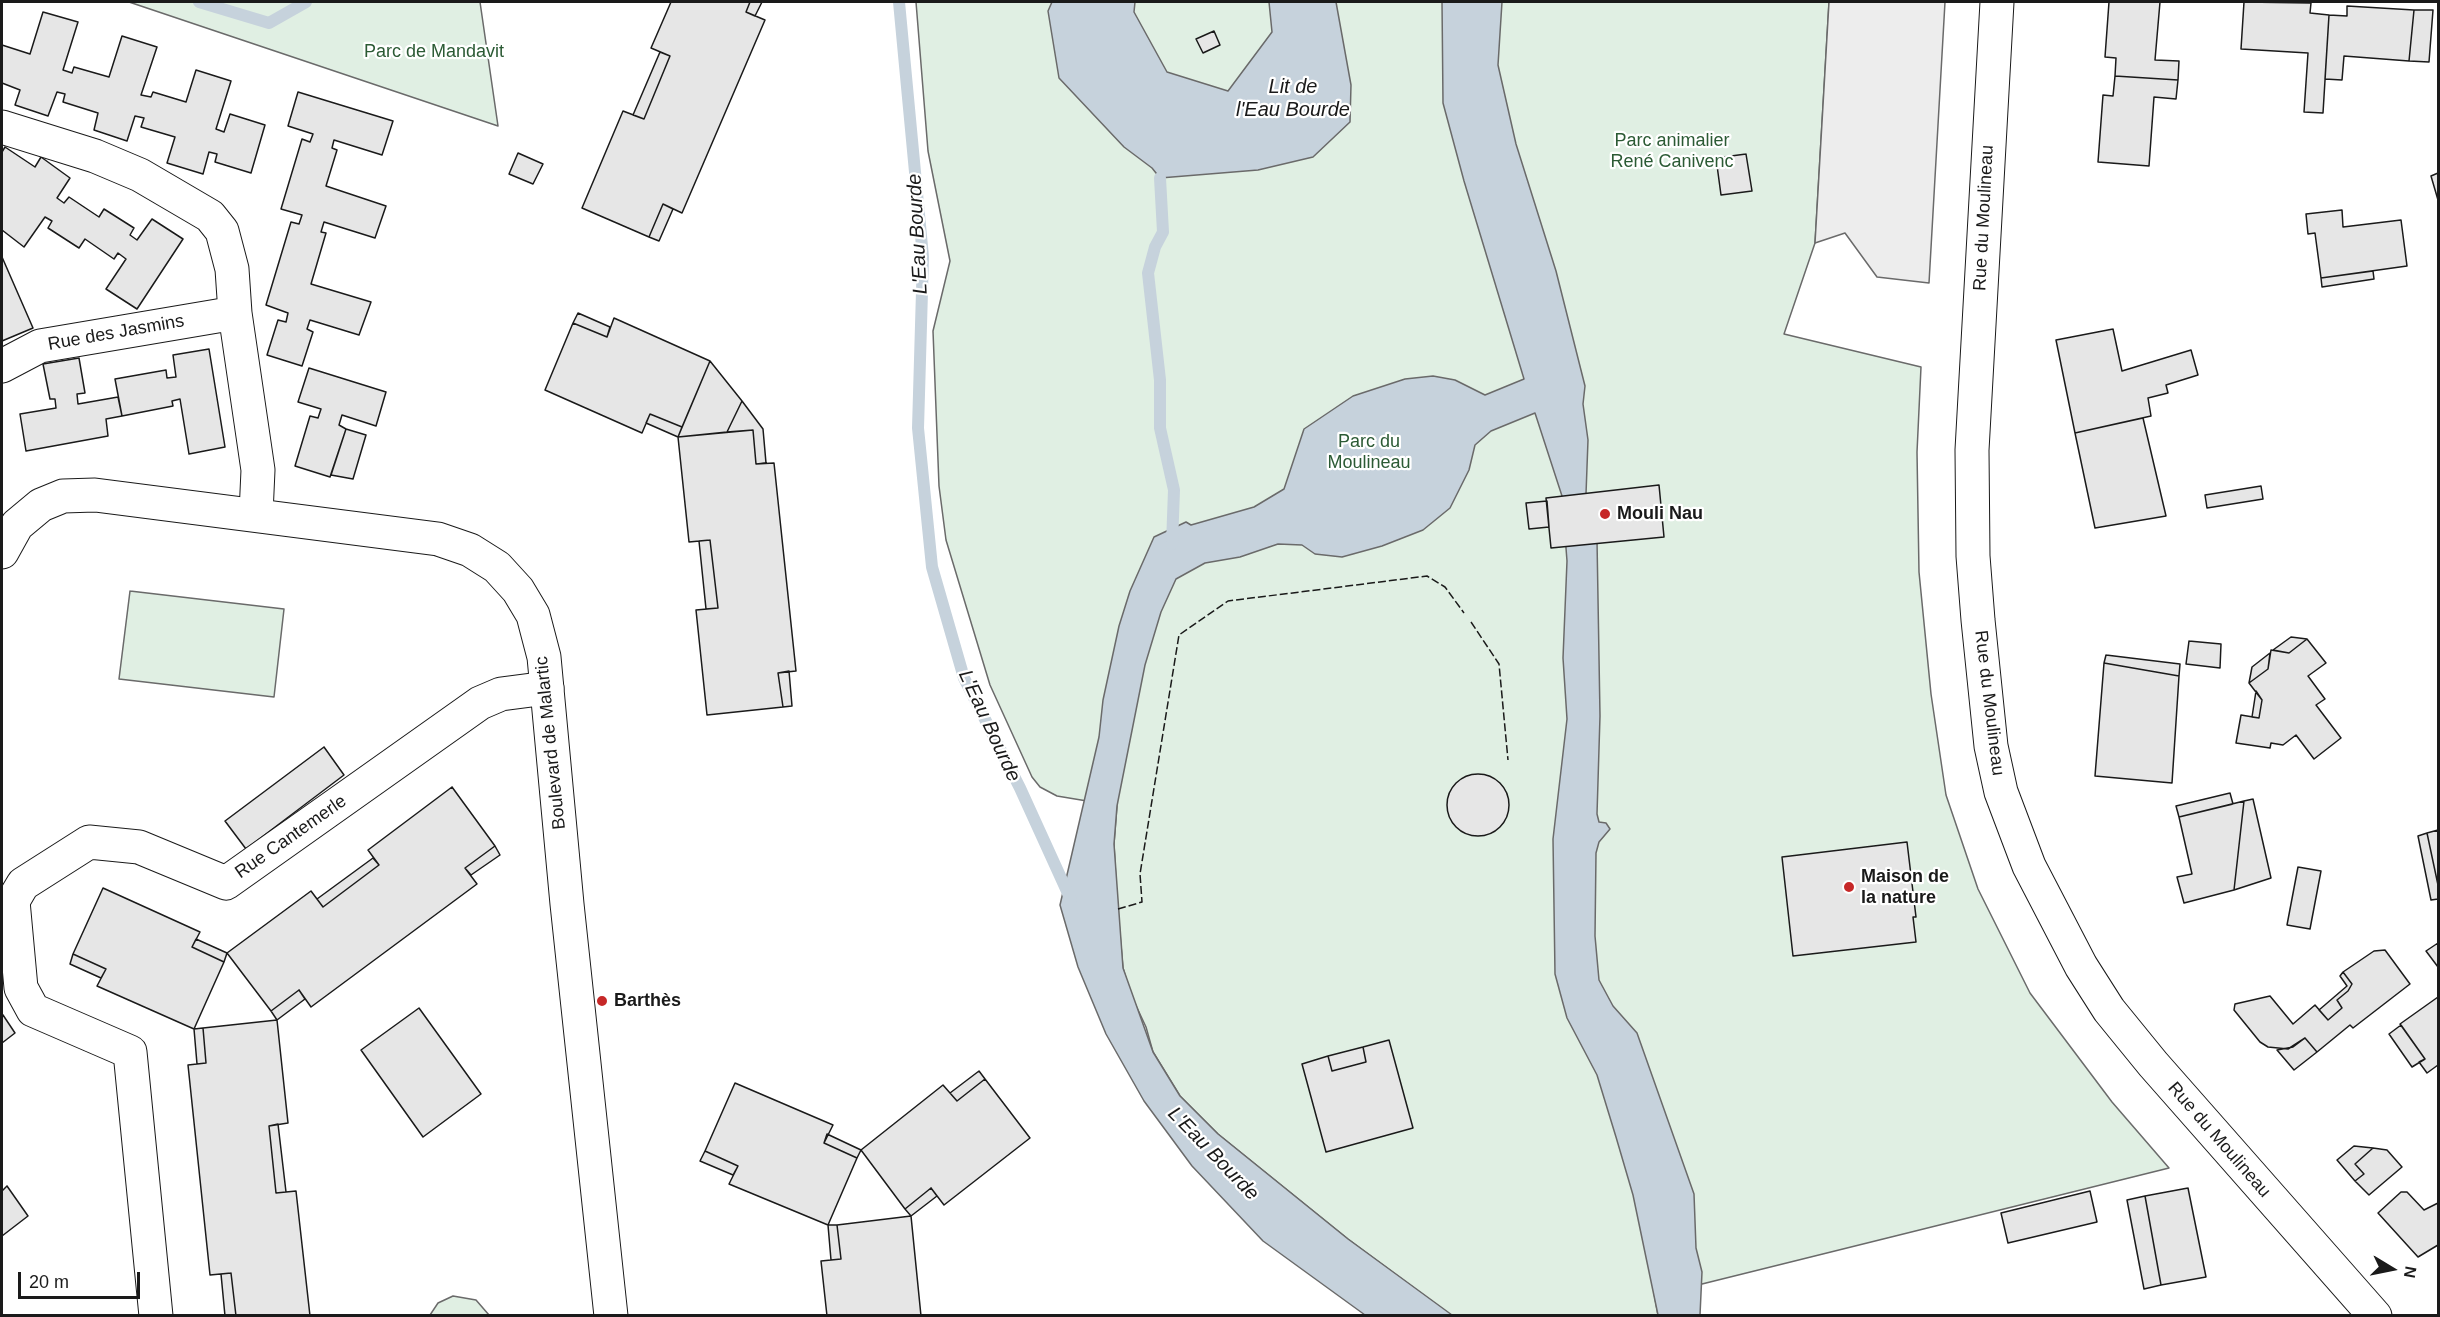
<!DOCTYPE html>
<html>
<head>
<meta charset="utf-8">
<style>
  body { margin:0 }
  #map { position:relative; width:2440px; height:1317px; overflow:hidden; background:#fff; font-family:Helvetica,sans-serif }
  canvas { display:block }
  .frame { position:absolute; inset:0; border:3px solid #1a1a1a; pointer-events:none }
  .north { position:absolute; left:2362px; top:1239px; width:60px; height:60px; -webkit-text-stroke:4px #fff; paint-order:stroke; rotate:100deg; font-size:16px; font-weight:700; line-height:24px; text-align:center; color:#1a1a1a }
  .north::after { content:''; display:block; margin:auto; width:21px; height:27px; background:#1a1a1a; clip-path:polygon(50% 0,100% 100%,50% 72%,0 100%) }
  .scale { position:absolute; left:18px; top:1272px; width:122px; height:27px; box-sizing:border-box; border:3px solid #1a1a1a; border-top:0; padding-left:8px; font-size:18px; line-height:21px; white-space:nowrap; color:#1a1a1a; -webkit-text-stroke:4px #fff; paint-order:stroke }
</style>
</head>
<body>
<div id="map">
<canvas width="2440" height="1317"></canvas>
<div class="frame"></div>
<div class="north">N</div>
<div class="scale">20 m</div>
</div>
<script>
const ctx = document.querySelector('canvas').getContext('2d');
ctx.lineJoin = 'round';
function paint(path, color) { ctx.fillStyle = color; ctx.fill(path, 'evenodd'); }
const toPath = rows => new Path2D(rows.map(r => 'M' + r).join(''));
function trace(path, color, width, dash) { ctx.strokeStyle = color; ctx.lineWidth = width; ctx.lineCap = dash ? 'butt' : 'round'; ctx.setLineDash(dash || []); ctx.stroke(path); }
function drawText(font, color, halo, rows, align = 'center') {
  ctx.font = font + ' Helvetica,sans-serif'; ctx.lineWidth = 4.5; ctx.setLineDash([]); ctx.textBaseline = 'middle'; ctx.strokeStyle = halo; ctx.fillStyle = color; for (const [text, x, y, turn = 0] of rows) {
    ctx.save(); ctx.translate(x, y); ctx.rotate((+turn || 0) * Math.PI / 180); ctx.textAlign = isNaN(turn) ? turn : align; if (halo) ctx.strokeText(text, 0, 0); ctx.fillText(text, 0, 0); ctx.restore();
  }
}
const green = toPath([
  [129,2,480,2,498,126,129,2],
  [916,2,1829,2,1815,243,1784,334,1921,367,1917,452,1919,572,1931,694,1946,795,1978,889,2030,993,2112,1102,2169,1168,1702,1284,1654,1293,1658,1315,1452,1316,1348,1239,1218,1134,1180,1096,1153,1052,1146,1027,1131,995,1123,968,1117,900,1114,844,1117,806,1057,796,1040,787,1032,777,990,685,946,540,939,486,933,331,950,261,928,151,916,2],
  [130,591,284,609,274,697,119,679,130,591],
  [453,1296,476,1300,489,1315,430,1315,438,1303,453,1296]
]);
paint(green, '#e0efe3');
trace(green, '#6a6a6a', 1.5);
const parking = toPath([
  [1829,2,1945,2,1929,283,1877,277,1845,233,1815,243,1829,2]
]);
paint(parking, '#ededed');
trace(parking, '#6a6a6a', 1.5);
const water = toPath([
  [1052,2,1135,2,1134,12,1167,72,1228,91,1272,32,1269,2,1336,2,1351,85,1350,122,1313,157,1258,170,1160,178,1152,168,1124,147,1059,78,1048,11,1052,2],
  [1442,2,1502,2,1498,65,1516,144,1556,271,1585,386,1583,404,1588,440,1586,494,1597,540,1600,716,1597,814,1599,822,1606,823,1610,829,1599,842,1596,853,1595,936,1599,980,1613,1006,1637,1033,1694,1194,1696,1248,1702,1272,1700,1315,1658,1315,1633,1195,1616,1137,1597,1075,1567,1018,1555,974,1553,839,1567,719,1563,658,1567,561,1562,496,1535,413,1491,431,1475,445,1469,470,1450,508,1423,530,1382,546,1342,557,1315,554,1302,545,1278,544,1240,557,1205,563,1176,579,1161,612,1145,665,1117,806,1114,844,1123,968,1153,1052,1180,1096,1218,1134,1348,1239,1452,1315,1365,1315,1263,1241,1192,1166,1144,1101,1106,1034,1078,967,1060,905,1099,737,1103,700,1119,626,1130,591,1154,537,1186,522,1191,525,1254,507,1284,489,1304,429,1353,396,1405,379,1433,376,1455,380,1485,395,1524,379,1464,181,1443,103,1442,2]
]);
paint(water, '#c6d2dc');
trace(water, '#6a6a6a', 1.5);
trace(toPath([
  [199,2,269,23,306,2],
  [899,2,923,257,918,428,932,567,964,678,1020,788,1071,900],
  [1160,178,1163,232,1155,247,1148,273,1160,380,1160,428,1174,490,1172,544]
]), '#c6d2dc', 12);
const building = toPath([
  [671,2,750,2,746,12,765,20,682,213,663,204,649,237,582,208,623,111,644,119,670,56,651,48,671,2],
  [750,2,762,2,755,16,746,12,750,2],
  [2109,2,2160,2,2155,60,2179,61,2178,80,2115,76,2116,58,2105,57,2109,2],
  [2244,2,2311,3,2310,13,2329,15,2323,113,2304,112,2308,53,2241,49,2244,2],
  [2347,6,2414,10,2409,61,2344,56,2342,80,2325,79,2329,15,2347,16,2347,6],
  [2414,10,2433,10,2429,62,2409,61,2414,10],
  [43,12,78,22,63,70,72,73,74,67,109,77,122,36,157,47,141,95,151,97,153,92,186,102,196,70,231,81,216,129,224,132,230,114,265,125,251,173,215,162,217,154,209,152,203,174,167,163,175,137,141,127,144,118,135,116,127,141,94,130,98,113,63,102,65,94,57,92,48,116,15,105,20,90,2,83,2,45,30,54,43,12],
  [1214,31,1220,45,1203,53,1196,39,1214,31],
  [660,52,670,56,644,119,633,115,660,52],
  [2115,76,2178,80,2176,99,2154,97,2149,166,2098,162,2103,95,2113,96,2115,76],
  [298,92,393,121,382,155,334,140,332,148,337,150,326,186,386,206,375,238,324,222,321,232,326,233,311,284,371,302,359,335,310,320,307,329,313,332,302,366,267,355,278,320,286,322,288,313,266,305,291,222,299,224,302,215,281,209,302,139,310,142,313,134,288,126,298,92],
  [5,147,35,167,41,157,70,178,57,198,64,203,69,197,99,217,104,209,134,228,130,235,137,240,152,219,183,239,137,309,106,289,126,259,118,253,114,259,85,239,79,248,48,228,52,221,45,217,24,247,2,230,2,152,5,147],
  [518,153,543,164,533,184,509,174,518,153],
  [1746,154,1752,191,1721,195,1716,158,1746,154],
  [2438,173,2438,200,2431,176,2438,173],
  [663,204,673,209,659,241,649,237,663,204],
  [2342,210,2343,227,2401,220,2407,266,2321,278,2315,233,2308,234,2306,214,2342,210],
  [2,257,33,328,2,341,2,257],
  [2373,271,2374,279,2322,287,2321,278,2373,271],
  [578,313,610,327,607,337,573,323,578,313],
  [614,318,710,361,682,427,650,414,642,433,545,390,573,323,607,337,614,318],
  [2113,329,2122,371,2191,350,2198,375,2166,385,2168,393,2148,398,2151,416,2075,433,2056,340,2113,329],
  [209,349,225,447,189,454,180,399,172,401,173,406,122,416,115,379,166,370,167,378,176,377,173,355,209,349],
  [79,358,85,393,77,394,78,404,118,397,122,416,106,419,108,436,26,451,20,414,56,408,55,399,50,399,43,364,79,358],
  [710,361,742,401,727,432,678,437,710,361],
  [309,368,386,392,376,426,342,415,339,425,346,429,330,477,295,466,310,416,318,418,321,409,298,402,309,368],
  [742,401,763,429,766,463,756,464,753,430,727,432,742,401],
  [650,414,682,427,678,437,646,423,650,414],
  [2143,418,2166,516,2095,528,2075,433,2143,418],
  [346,429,366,435,353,479,331,475,346,429],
  [753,430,756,464,774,463,796,671,778,673,783,707,707,715,696,610,718,608,710,540,689,542,678,437,753,430],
  [1659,485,1664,537,1551,548,1546,498,1659,485],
  [2261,486,2263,499,2207,508,2205,495,2261,486],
  [1547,501,1549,527,1529,529,1526,503,1547,501],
  [710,540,718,608,706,609,699,541,710,540],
  [2291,637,2307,639,2289,653,2273,650,2291,637],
  [2307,639,2326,663,2308,676,2325,699,2316,705,2341,738,2314,759,2296,735,2283,745,2271,743,2270,748,2236,743,2241,715,2259,718,2262,700,2249,683,2268,669,2271,650,2289,653,2307,639],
  [2189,641,2221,644,2220,668,2186,664,2189,641],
  [2270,653,2268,669,2249,683,2252,667,2270,653],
  [2106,655,2180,664,2179,676,2104,663,2106,655],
  [2104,663,2179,676,2172,783,2095,776,2104,663],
  [789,671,792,706,783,707,778,673,789,671],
  [2256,691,2262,700,2259,718,2252,717,2256,691],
  [324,747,344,775,246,849,225,821,324,747],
  '1447 805a31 31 0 1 1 62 0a31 31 0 1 1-62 0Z',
  [452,787,495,846,465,868,477,884,311,1007,299,990,271,1011,227,953,311,891,323,907,379,865,368,850,452,787],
  [2230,793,2233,804,2179,817,2176,806,2230,793],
  [2253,799,2271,878,2234,890,2244,801,2253,799],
  [2244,801,2234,890,2184,903,2177,877,2192,874,2179,817,2244,801],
  [2438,830,2438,885,2427,833,2438,830],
  [2427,833,2438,885,2438,899,2431,900,2418,836,2427,833],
  [1907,842,1916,917,1913,917,1916,942,1793,956,1782,857,1907,842],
  [495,846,500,855,471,875,465,868,495,846],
  [373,858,379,865,323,907,317,899,373,858],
  [2298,867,2321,871,2310,929,2287,925,2298,867],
  [103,888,200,932,192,947,224,962,194,1029,97,986,106,969,73,954,103,888],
  [196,939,227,953,224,962,192,947,196,939],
  [2438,943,2438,967,2426,951,2438,943],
  [2385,950,2410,984,2353,1028,2350,1025,2317,1052,2305,1038,2288,1049,2268,1047,2260,1042,2234,1010,2235,1004,2270,996,2293,1024,2315,1005,2328,1020,2342,1008,2337,1000,2348,991,2352,984,2343,972,2374,951,2385,950],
  [73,954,106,969,101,978,70,964,73,954],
  [2343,972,2352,984,2348,991,2337,1000,2342,1008,2328,1020,2319,1010,2347,986,2340,976,2343,972],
  [299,990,305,999,277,1020,271,1011,299,990],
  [2438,997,2438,1065,2427,1073,2419,1062,2425,1059,2400,1024,2438,997],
  [419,1008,481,1094,423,1137,361,1050,419,1008],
  [3,1015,15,1033,2,1043,2,1015,3,1015],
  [277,1020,288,1123,269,1126,276,1193,296,1191,310,1316,236,1316,231,1273,210,1275,188,1065,206,1063,203,1028,277,1020],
  [2401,1025,2425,1059,2412,1067,2389,1034,2401,1025],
  [203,1028,206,1063,197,1064,194,1029,203,1028],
  [2305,1038,2317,1052,2294,1070,2277,1050,2293,1047,2305,1038],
  [1389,1040,1413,1128,1326,1152,1302,1064,1328,1056,1332,1071,1366,1062,1363,1047,1389,1040],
  [1363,1047,1366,1062,1332,1071,1328,1056,1363,1047],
  [979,1071,985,1079,957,1101,950,1093,979,1071],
  [985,1079,1030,1138,944,1205,931,1188,905,1209,861,1150,943,1085,957,1101,985,1079],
  [735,1083,833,1125,824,1143,857,1158,828,1225,729,1184,738,1166,705,1151,735,1083],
  [278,1124,286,1192,276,1193,269,1126,278,1124],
  [827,1134,861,1150,857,1158,824,1143,827,1134],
  [2354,1146,2373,1148,2355,1164,2364,1174,2355,1181,2337,1160,2354,1146],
  [2373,1148,2387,1150,2402,1167,2369,1195,2355,1181,2364,1174,2355,1164,2373,1148],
  [705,1151,738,1166,733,1175,700,1161,705,1151],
  [7,1186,28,1216,2,1236,2,1191,7,1186],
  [931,1188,937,1196,911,1216,905,1209,931,1188],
  [2188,1188,2206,1277,2161,1285,2145,1196,2188,1188],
  [2090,1191,2097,1222,2008,1243,2001,1213,2090,1191],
  [2401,1192,2407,1192,2424,1210,2438,1203,2438,1245,2418,1257,2378,1213,2401,1192],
  [2145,1196,2161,1285,2144,1289,2127,1200,2145,1196],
  [911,1216,921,1316,827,1316,821,1261,841,1259,837,1225,911,1216],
  [828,1225,837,1225,841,1259,831,1260,828,1225],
  [231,1273,236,1316,225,1316,221,1274,231,1273]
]);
paint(building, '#e6e6e6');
trace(building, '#1a1a1a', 1.5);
const minor = toPath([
  [2,127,95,156,140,175,210,216,222,231,232,269,235,313,258,470,256,514],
  [2,366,40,346,235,313],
  [156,1316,130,1052,33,1010,21,988,13,901,23,884,89,842,139,847,226,883,480,703,501,694,547,688]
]);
const tertiary = toPath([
  [1997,2,1972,450,1973,556,1978,620,1991,746,2001,792,2029,866,2081,966,2109,1010,2153,1064,2375,1316],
  [2,552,17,525,41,505,63,496,95,495,438,539,470,550,497,567,518,590,533,615,544,657,567,904,611,1316]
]);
trace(minor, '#1a1a1a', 35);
trace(tertiary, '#1a1a1a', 35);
trace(minor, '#fff', 33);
trace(tertiary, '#fff', 33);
trace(toPath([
  [1471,622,1499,664,1508,760],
  [1118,909,1142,902,1140,874,1179,635,1228,601,1427,576,1445,587,1464,613]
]), '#1a1a1a', 1.5, [8, 3]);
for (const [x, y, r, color] of [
  [1605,514,6,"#c62828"],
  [1849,887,6,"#c62828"],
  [602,1001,6,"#c62828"]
]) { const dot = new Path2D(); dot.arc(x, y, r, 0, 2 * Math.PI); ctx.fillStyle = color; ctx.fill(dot); trace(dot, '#fff', 2); }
drawText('18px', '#2b5a34', '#fff', [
  ["Parc de Mandavit",434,52],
  ["Parc animalier",1672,141],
  ["René Canivenc",1672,162],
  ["Parc du",1369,442],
  ["Moulineau",1369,463]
]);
drawText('18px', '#1a1a1a', '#fff', [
  ["Rue du Moulineau",1984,218,-87],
  ["Rue des Jasmins",116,333,-10],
  ["Rue du Moulineau",1989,703,83],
  ["Boulevard de Malartic",551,743,-96],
  ["Rue Cantemerle",291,837,-35],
  ["Rue du Moulineau",2219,1140,49]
]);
drawText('bold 18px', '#1a1a1a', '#fff', [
  ["Mouli Nau",1617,514],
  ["Maison de",1861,877],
  ["la nature",1861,898],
  ["Barthès",614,1001]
], 'left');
drawText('italic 20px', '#1a1a1a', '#fff', [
  ["Lit de",1293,87],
  ["l'Eau Bourde",1293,110],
  ["L'Eau Bourde",918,234,-93],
  ["L'Eau Bourde",989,726,65],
  ["L'Eau Bourde",1213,1154,46]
]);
</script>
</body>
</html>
